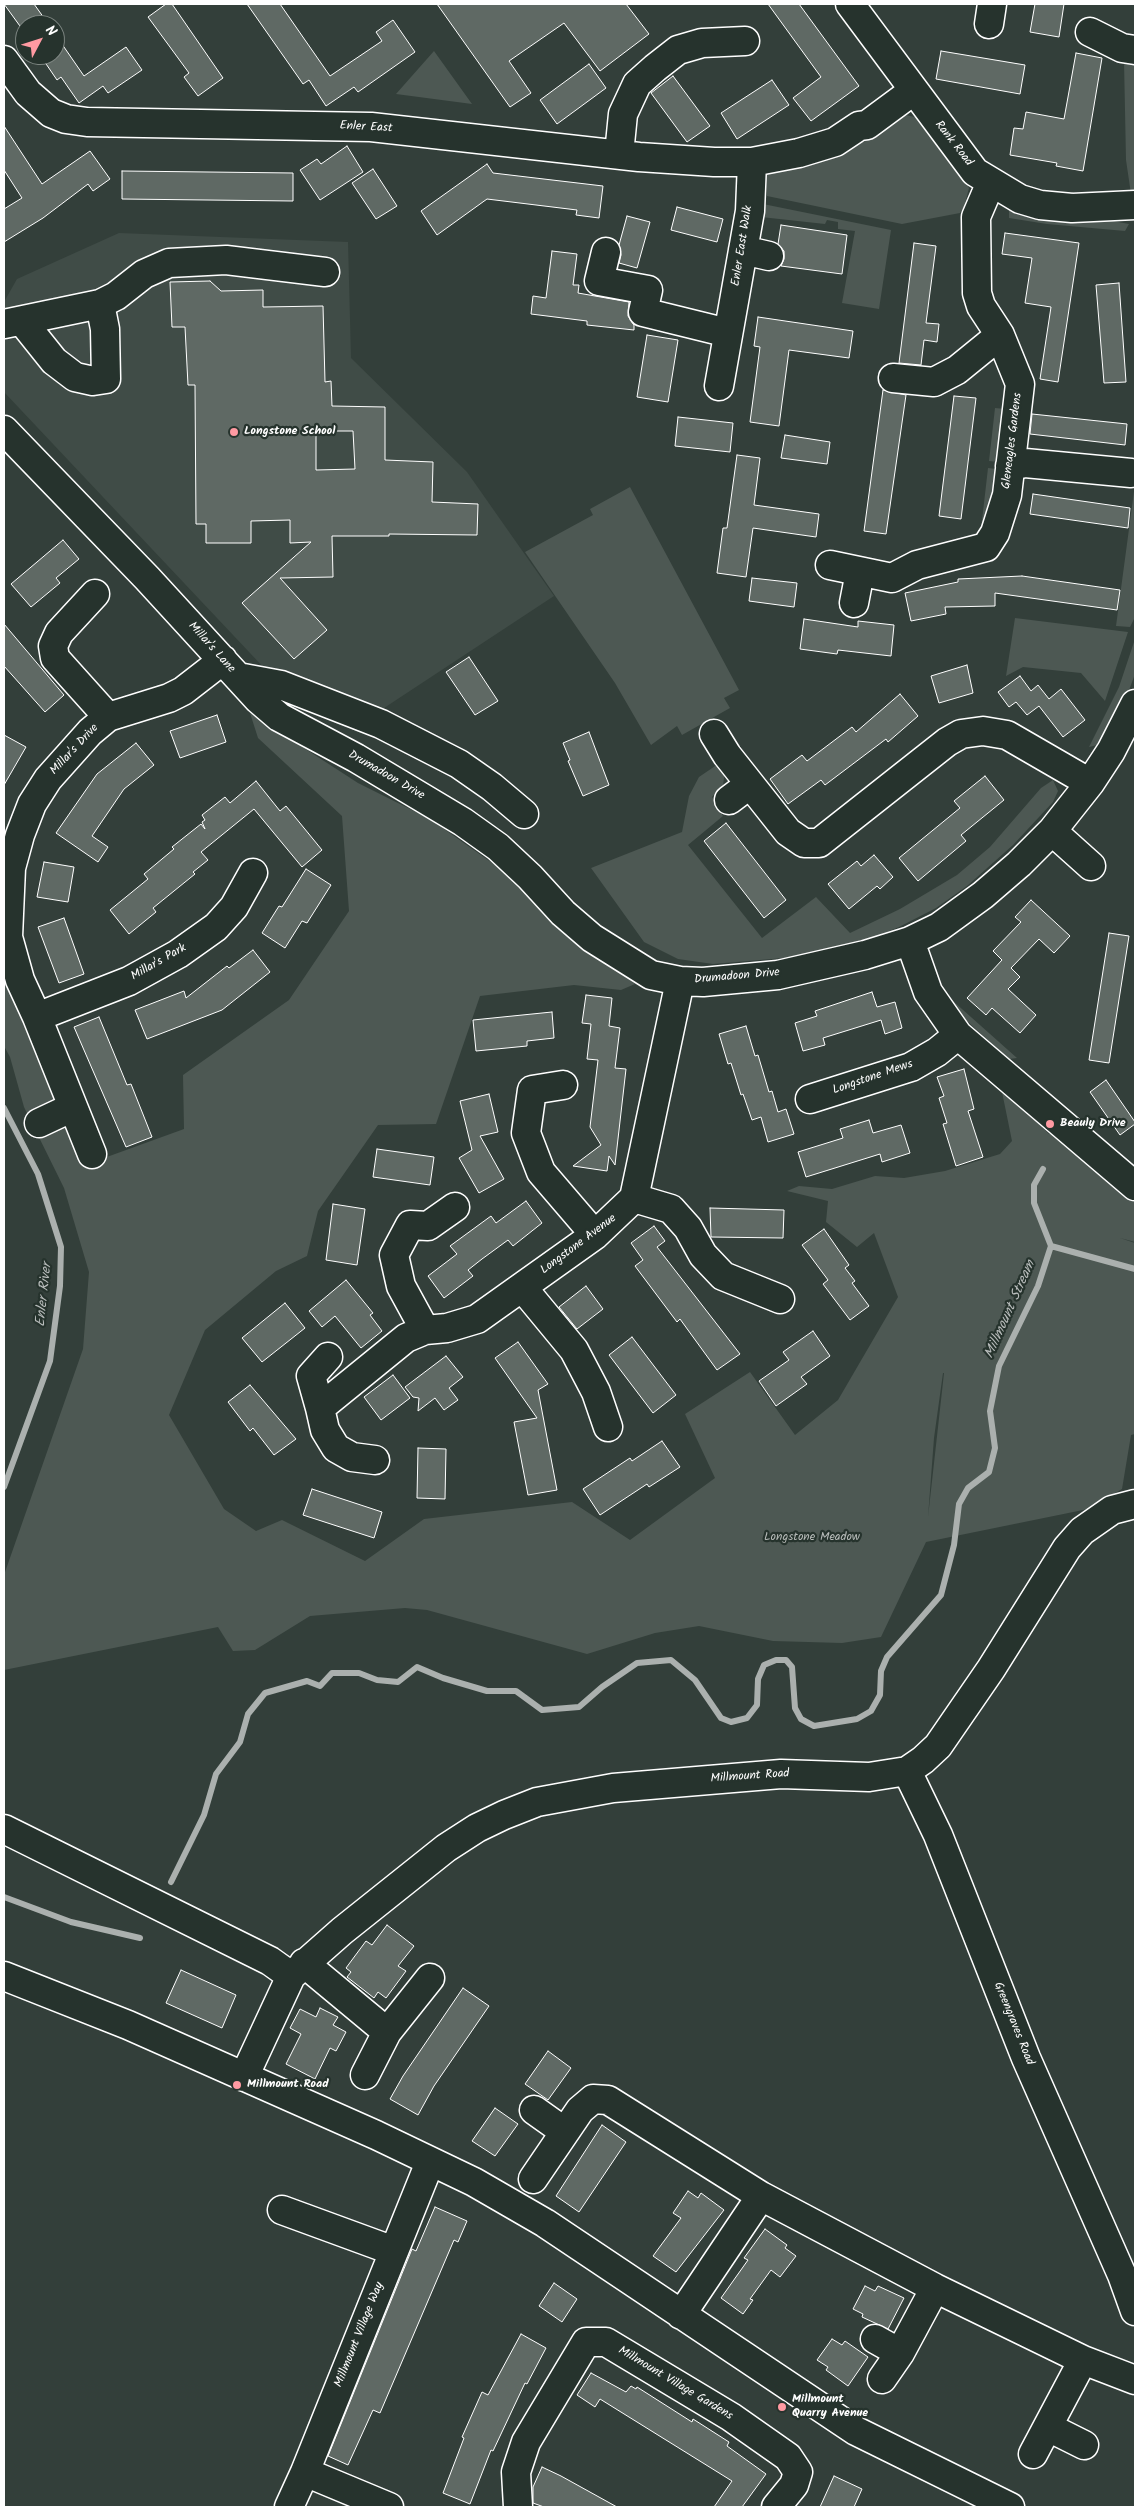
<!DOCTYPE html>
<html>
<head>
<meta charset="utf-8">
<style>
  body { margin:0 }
  #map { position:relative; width:1139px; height:2511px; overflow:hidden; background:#333f3a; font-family:Kalam,sans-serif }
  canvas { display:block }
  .frame { position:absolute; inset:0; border:5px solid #fff; pointer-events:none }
  .north { position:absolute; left:15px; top:15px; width:50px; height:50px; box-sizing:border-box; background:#26332d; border:1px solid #7d8581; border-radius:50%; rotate:50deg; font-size:14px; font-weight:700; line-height:20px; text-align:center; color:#fff }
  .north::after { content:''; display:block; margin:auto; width:18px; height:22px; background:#ff9aa2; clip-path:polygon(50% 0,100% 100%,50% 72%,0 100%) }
</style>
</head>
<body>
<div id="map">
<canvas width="1139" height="2511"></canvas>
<div class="frame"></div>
<div class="north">N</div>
</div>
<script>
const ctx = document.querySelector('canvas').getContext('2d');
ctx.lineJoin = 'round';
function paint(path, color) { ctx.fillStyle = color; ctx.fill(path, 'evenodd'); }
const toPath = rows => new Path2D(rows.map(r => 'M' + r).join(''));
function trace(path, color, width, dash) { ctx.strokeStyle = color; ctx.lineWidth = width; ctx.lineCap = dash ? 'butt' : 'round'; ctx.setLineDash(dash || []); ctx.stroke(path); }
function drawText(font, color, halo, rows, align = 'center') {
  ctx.font = font + ' Kalam,sans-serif'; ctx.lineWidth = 4.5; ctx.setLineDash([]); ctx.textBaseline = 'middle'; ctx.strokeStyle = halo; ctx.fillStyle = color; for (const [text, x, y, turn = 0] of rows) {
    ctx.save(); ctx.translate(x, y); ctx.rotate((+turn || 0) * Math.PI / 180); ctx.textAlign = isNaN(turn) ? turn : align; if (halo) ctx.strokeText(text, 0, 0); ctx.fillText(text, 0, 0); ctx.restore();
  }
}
paint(toPath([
  [119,233,348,242,351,358,467,472,554,596,381,710,266,670,4,392,4,302,17,279]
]), '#404c47');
paint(toPath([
  [434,51,472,104,396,94],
  [1124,61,1132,62,1135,67,1135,193,1131,194,1126,160],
  [905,115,915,117,962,176,969,188,964,207,960,213,902,224,767,196,766,171,817,158,869,139,896,119],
  [763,204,891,230,879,309,842,303,855,231,838,229,838,222,827,220,825,224,761,217],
  [1009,209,1030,215,1113,221,1129,224,1125,231,1047,224,1009,218],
  [995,408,1005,409,998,462,989,461],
  [988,468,997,469,990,526,980,538],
  [1135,484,1135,617,1130,627,1116,626],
  [630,487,739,690,724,698,730,708,682,735,677,726,651,745,615,683,525,552,593,515,590,509],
  [1015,618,1128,632,1105,701,1081,673,1023,667,1006,676],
  [1135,639,1135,674,1125,701,1102,744,1089,747,1119,687],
  [250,713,358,783,430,819,512,877,533,901,635,984,621,990,574,985,480,996,436,1124,378,1125,318,1211,307,1256,276,1271,205,1330,169,1415,224,1509,256,1531,282,1520,365,1561,424,1519,572,1502,630,1540,715,1478,685,1414,750,1372,795,1435,838,1400,898,1297,874,1233,857,1247,826,1222,828,1201,787,1191,799,1186,832,1189,875,1176,904,1178,945,1171,1000,1154,1012,1141,1001,1087,1049,1134,1054,1131,1135,1198,1135,1242,1120,1238,1135,1243,1135,1434,1131,1435,1122,1489,1088,1509,926,1542,881,1637,842,1643,773,1641,699,1626,655,1633,587,1654,427,1610,405,1608,310,1616,255,1650,233,1651,218,1627,4,1670,4,1575,83,1349,89,1272,64,1188,24,1107,10,1057,4,1046,4,948,93,1162,184,1129,183,1075,289,1000,349,911,342,816,258,738],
  [943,1373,944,1373,928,1517,934,1438],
  [721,762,725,771,723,785,712,797,723,816,688,845,762,938,816,897,850,933,900,909,957,875,990,847,1041,788,1053,780,1058,791,1053,802,1013,845,967,886,936,908,899,927,853,946,807,956,713,964,678,959,644,942,591,868,682,832,689,796,699,777],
  [944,993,1017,1058,1009,1059,947,1003]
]), '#4d5853');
trace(toPath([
  [4,1108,38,1174,61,1247,60,1286,50,1361,4,1487],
  [1043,1169,1034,1185,1034,1203,1051,1246],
  [1051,1246,1135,1269],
  [171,1882,204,1815,216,1774,240,1742,248,1714,265,1693,307,1681,320,1686,332,1673,359,1673,377,1680,398,1682,417,1667,443,1678,487,1691,516,1691,542,1710,579,1707,602,1687,637,1663,671,1660,695,1680,721,1718,731,1722,747,1718,757,1705,758,1679,764,1665,776,1660,786,1660,792,1667,795,1708,801,1719,814,1726,857,1719,871,1711,880,1695,881,1671,887,1657,941,1595,954,1545,959,1504,968,1488,989,1472,995,1448,990,1411,999,1366,1038,1286,1051,1246],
  [4,1897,71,1922,140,1938]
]), '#abb0ae', 6);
const building = toPath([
  [4,4,34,4,49,25,25,25,25,33,4,4],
  [166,4,172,4,223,78,198,96,184,77,189,73,148,17,166,4],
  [247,4,280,4,330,76,382,41,376,32,393,20,415,52,358,92,354,87,326,106,309,80,303,84,247,4],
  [437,4,626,4,649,34,600,71,564,23,509,61,531,93,510,107,437,4],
  [768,4,799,4,859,86,811,121,793,98,821,77,768,4],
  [1035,4,1064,4,1059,37,1030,32,1035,4],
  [55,34,84,76,126,47,142,70,108,93,103,86,79,103,61,77,57,80,40,55,55,55,55,34],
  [941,51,1025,65,1020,94,936,79,941,51],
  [1076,53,1102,58,1083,171,1056,166,1057,163,1010,155,1014,128,1023,129,1026,112,1064,119,1076,53],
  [589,64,606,88,557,124,540,100,589,64],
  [673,76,710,126,687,142,651,93,673,76],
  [772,80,789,105,737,139,721,113,772,80],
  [4,126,42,184,90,151,110,179,93,191,88,184,43,218,4,242,4,209,22,198,4,170,4,126],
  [347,146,363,172,320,200,300,170,317,159,321,164,347,146],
  [487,164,493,173,603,186,599,218,576,215,577,210,487,199,437,235,421,211,487,164],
  [373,169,397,206,376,219,352,183,373,169],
  [122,171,293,173,293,201,122,199,122,171],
  [677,207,723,219,717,242,671,230,677,207],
  [627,216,650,222,637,268,619,263,621,255,619,245,627,216],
  [781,225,847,235,842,274,781,266,784,259,784,251,778,244,781,225],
  [1005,233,1079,243,1058,382,1040,379,1051,307,1025,303,1032,258,1002,254,1005,233],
  [914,243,936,246,926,323,939,324,937,342,924,340,921,365,899,363,914,243],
  [552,251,577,254,573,285,579,285,578,293,629,302,628,316,634,325,634,330,587,325,587,321,531,314,533,296,546,298,552,251],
  [210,281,221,291,263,290,263,307,323,306,325,382,331,381,332,406,385,407,385,460,433,462,432,502,478,504,477,535,389,534,389,536,332,536,333,577,280,578,327,630,294,659,242,603,311,542,290,543,290,520,251,521,251,543,206,543,206,524,196,524,195,385,188,385,185,327,172,327,170,282,210,281],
  [316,431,353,431,355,469,316,470,316,431],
  [1119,283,1126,382,1104,383,1096,285,1119,283],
  [758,317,853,331,849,358,789,350,779,426,750,422,760,347,754,346,758,317],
  [647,335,678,340,668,402,637,397,647,335],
  [883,390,906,395,886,534,864,531,883,390],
  [954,396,976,398,961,519,939,516,954,396],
  [1032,414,1127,424,1125,445,1030,434,1032,414],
  [678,417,733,423,730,452,675,446,678,417],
  [785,435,830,442,827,464,781,458,785,435],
  [737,455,760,458,754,505,819,514,816,537,753,528,746,577,717,573,723,528,727,528,737,455],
  [1033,494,1130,508,1128,528,1030,514,1033,494],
  [63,540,79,559,56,578,60,583,31,607,11,584,63,540],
  [1022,576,1120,590,1117,610,995,593,995,606,945,607,946,614,911,621,905,593,958,582,958,579,1022,576],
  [752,578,797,583,794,607,749,601,752,578],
  [804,619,858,627,858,621,894,625,891,656,838,650,837,654,800,649,804,619],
  [4,624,64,695,45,712,4,666,4,624],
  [469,657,498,701,475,715,446,672,469,657],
  [967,665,973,693,939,703,931,676,967,665],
  [1020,676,1031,691,1038,685,1049,699,1061,689,1085,720,1063,737,1039,706,1027,715,1016,702,1009,707,998,692,1020,676],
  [900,694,918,716,888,742,886,739,825,785,821,780,788,804,770,779,802,755,807,761,852,727,856,732,900,694],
  [217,715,226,742,180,758,170,731,217,715],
  [589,732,609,785,583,796,568,761,570,760,563,743,589,732],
  [4,735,26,747,4,785,4,735],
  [136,743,154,765,124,789,92,836,108,847,98,862,56,833,97,774,136,743],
  [985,776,1004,800,961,835,966,841,918,881,899,858,960,808,954,801,985,776],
  [256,781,280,811,286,806,322,850,302,867,254,809,201,852,208,860,193,872,195,874,153,908,156,912,129,934,110,910,148,879,144,874,174,849,172,847,201,824,205,829,202,822,205,820,202,815,225,797,230,803,256,781],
  [726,823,786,900,764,918,704,841,726,823],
  [874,855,893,877,880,889,877,886,849,909,828,884,857,861,861,866,874,855],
  [44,862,74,867,68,902,37,897,44,862],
  [306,869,331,885,307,923,302,921,285,948,262,933,279,906,282,907,306,869],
  [1031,900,1070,936,1054,953,1039,939,1011,968,1020,977,1008,989,1036,1015,1020,1033,992,1008,986,1015,967,998,1002,960,993,951,1021,922,1015,917,1031,900],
  [64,918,84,974,59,983,38,927,64,918],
  [1109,933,1129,936,1109,1063,1089,1060,1109,933],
  [253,950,270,972,222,1010,147,1039,135,1010,184,991,186,998,227,966,229,968,253,950],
  [872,992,877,1007,895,1002,902,1028,885,1034,881,1020,823,1038,825,1045,803,1051,795,1023,817,1016,815,1011,872,992],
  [586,995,612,998,609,1026,620,1028,615,1068,626,1069,615,1165,609,1156,607,1171,573,1166,601,1145,590,1127,598,1060,587,1059,591,1024,582,1023,586,995],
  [552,1012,554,1038,527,1041,527,1046,476,1051,473,1020,552,1012],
  [99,1017,127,1085,131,1084,152,1137,126,1147,74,1027,99,1017],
  [746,1026,755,1056,758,1055,769,1092,772,1091,778,1112,786,1109,794,1134,768,1142,761,1117,752,1120,743,1094,741,1095,731,1063,728,1064,719,1034,746,1026],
  [964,1069,974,1109,968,1111,983,1157,956,1166,943,1124,947,1123,939,1098,944,1096,937,1077,964,1069],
  [1106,1080,1135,1122,1135,1124,1120,1135,1090,1092,1106,1080],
  [489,1094,498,1132,480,1136,504,1179,479,1193,459,1158,472,1150,460,1101,489,1094],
  [869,1120,873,1133,901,1125,910,1153,882,1162,880,1154,806,1177,798,1152,843,1138,840,1129,869,1120],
  [377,1149,434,1157,430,1185,373,1177,377,1149],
  [526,1201,542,1223,513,1246,508,1240,482,1259,468,1270,473,1276,444,1298,428,1276,457,1254,450,1246,491,1216,496,1223,526,1201],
  [333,1204,365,1209,357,1265,326,1260,333,1204],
  [710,1208,784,1210,783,1238,711,1237,710,1208],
  [654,1226,665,1241,657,1247,740,1354,717,1370,680,1319,677,1322,635,1266,643,1260,631,1243,654,1226],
  [824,1229,849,1265,845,1268,855,1281,852,1283,869,1306,850,1320,823,1284,828,1280,802,1245,824,1229],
  [346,1280,373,1313,370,1315,382,1331,361,1348,335,1316,322,1327,309,1311,346,1280],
  [586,1286,603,1309,577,1329,559,1307,586,1286],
  [285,1303,305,1328,262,1362,242,1338,285,1303],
  [813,1331,830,1356,801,1377,807,1384,776,1406,759,1381,789,1360,783,1352,813,1331],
  [632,1337,676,1395,653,1413,609,1355,632,1337],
  [518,1342,548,1384,538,1390,557,1490,528,1495,514,1422,537,1418,495,1358,518,1342],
  [446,1356,463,1377,449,1388,458,1400,444,1410,435,1398,418,1411,419,1398,413,1397,405,1387,446,1356],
  [393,1375,410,1398,381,1420,364,1397,393,1375],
  [250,1385,296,1439,274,1455,253,1428,250,1431,228,1402,250,1385],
  [662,1441,680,1467,649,1487,647,1484,600,1515,583,1489,630,1458,632,1461,662,1441],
  [418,1448,446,1449,445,1499,417,1498,418,1448],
  [312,1489,382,1512,374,1538,303,1515,312,1489],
  [387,1925,414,1946,398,1966,406,1971,386,1998,378,1992,374,1998,347,1977,351,1972,346,1968,366,1941,372,1945,387,1925],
  [181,1970,236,1995,222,2028,166,2003,181,1970],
  [463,1988,489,2006,434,2086,418,2115,390,2099,403,2076,463,1988],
  [320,2008,338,2017,333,2025,346,2032,336,2051,330,2048,315,2079,286,2064,301,2034,290,2028,300,2009,316,2017,320,2008],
  [548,2051,571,2068,548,2100,525,2084,548,2051],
  [495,2108,518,2124,495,2156,472,2141,495,2108],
  [602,2125,626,2142,579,2212,556,2196,602,2125],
  [688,2191,698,2198,701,2193,724,2210,676,2272,653,2256,681,2218,673,2213,688,2191],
  [435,2207,467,2221,458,2242,454,2240,380,2413,373,2410,348,2465,328,2456,412,2249,416,2251,435,2207],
  [765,2229,787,2245,785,2248,796,2256,780,2277,771,2270,750,2299,753,2300,743,2314,721,2298,748,2260,744,2258,765,2229],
  [554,2283,577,2299,562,2322,539,2306,554,2283],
  [865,2286,875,2291,878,2286,904,2298,888,2329,862,2317,863,2314,853,2309,865,2286],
  [521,2334,546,2348,527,2384,525,2383,493,2451,491,2450,470,2504,443,2493,464,2438,462,2437,482,2392,488,2395,521,2334],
  [832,2339,842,2345,845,2341,868,2357,848,2386,826,2370,828,2367,817,2360,832,2339],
  [591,2373,626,2392,631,2386,636,2389,637,2387,692,2422,693,2419,729,2442,727,2446,766,2474,742,2507,714,2507,732,2481,600,2399,595,2407,577,2395,591,2373],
  [542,2467,561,2476,617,2507,544,2507,533,2503,533,2487,542,2467],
  [834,2476,862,2489,854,2507,820,2507,834,2476]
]);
paint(building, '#5f6964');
trace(building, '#fff', 1);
const minor = toPath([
  [850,4,975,172,1020,199,1040,205,1072,208,1135,205],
  [989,24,992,4],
  [1090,32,1122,48,1135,50],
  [4,60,28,93,51,113,66,119,87,122,371,127,639,157,714,162,752,162,799,153,835,142,859,126,867,125,913,91],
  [619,154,623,114,637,84,655,68,678,50,702,43,745,41],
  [743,250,769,256],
  [606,252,599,281,648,290,643,312,728,333],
  [22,321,54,361,75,377,93,381,106,379,105,329,100,304],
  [4,324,100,304,116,296,144,274,169,263,226,260,325,272],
  [893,378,934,382,957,370,1000,335],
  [719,386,750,211,752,162],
  [4,430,147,578,258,699,279,717,356,758,463,822,498,847,530,877,563,913,592,938,651,975,680,981,703,982,778,975,865,955,910,941,939,927,983,895,1019,864,1052,831,1090,783,1111,751,1135,704],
  [1010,466,1025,463,1131,473],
  [830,565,892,578,917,565,986,547,995,533,1007,495,1020,384,1000,335,981,306,977,293,976,217,991,182],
  [95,594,59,633,53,646,55,658,108,717],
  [854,603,860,572],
  [238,677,281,685,381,724,459,764,492,787,524,814],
  [714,734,727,755,788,832,804,843,819,843,947,742,961,734,983,731,1007,735,1090,783],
  [729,800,749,785],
  [1052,831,1091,866],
  [910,941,928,992,958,1035,1135,1186],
  [37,1017,129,981,178,954,216,927,234,907,253,873],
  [563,1085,532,1090,526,1133,541,1172,595,1235],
  [810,1099,911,1067,937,1052,958,1035],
  [39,1123,73,1107],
  [92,1154,37,1017,20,980,8,937,11,868,20,835,32,804,48,779,90,732,108,717,169,698,183,691,223,660],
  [634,1198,671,1209,688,1228,703,1255,723,1276,780,1299],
  [522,1287,574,1350,596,1392,608,1427],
  [425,1330,401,1286,394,1255,410,1225,428,1226,455,1207],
  [320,1408,311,1376,328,1357],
  [375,1460,352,1457,336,1448,325,1430,320,1408,406,1338,425,1330,447,1328,477,1319,595,1235,634,1198,680,981],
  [907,1771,938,1835,1026,2058,1122,2275,1135,2311],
  [4,1829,270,1961,291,1976],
  [304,1963,387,2032],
  [4,1976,128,2025,376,2135,474,2182,545,2223,856,2431,1010,2507],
  [365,2075,387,2032,430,1978],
  [244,2077,291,1976,342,1931,446,1848,477,1828,504,1815,537,1802,613,1788,781,1774,869,1777,907,1771,923,1760,938,1746,991,1669,1067,1548,1082,1531,1112,1510,1135,1504],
  [534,2110,565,2132],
  [533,2179,580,2110,593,2099,608,2100,761,2196,935,2288,1083,2360,1135,2380],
  [282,2210,394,2251],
  [681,2315,761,2196],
  [875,2339,900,2353],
  [882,2379,900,2353,935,2288],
  [1048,2427,1084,2445],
  [1033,2454,1083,2360],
  [305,2472,389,2507],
  [289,2507,305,2472,430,2162],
  [518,2507,516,2472,526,2442,586,2342,606,2342,731,2417,788,2457,798,2472,794,2485,776,2507]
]);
trace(minor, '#fff', 31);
trace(minor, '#26332d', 28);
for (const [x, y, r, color] of [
  [234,432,5,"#ff9aa2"],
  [1050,1124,5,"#ff9aa2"],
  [237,2085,5,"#ff9aa2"],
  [782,2407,5,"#ff9aa2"]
]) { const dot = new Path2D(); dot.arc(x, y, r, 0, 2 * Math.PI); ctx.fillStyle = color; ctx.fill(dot); trace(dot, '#26332d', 2); }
drawText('12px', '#fff', '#26332d', [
  ["Enler East",366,128,3],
  ["Rank Road",953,144,52],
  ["Enler East Walk",743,246,-81],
  ["Gleneagles Gardens",1013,441,-83],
  ["Millar's Lane",211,648,48],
  ["Millar's Drive",75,750,-47],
  ["Drumadoon Drive",386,776,30],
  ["Millar's Park",159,963,-30],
  ["Drumadoon Drive",737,977,-5],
  ["Longstone Mews",873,1078,-19],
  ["Longstone Avenue",579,1245,-37],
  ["Millmount Road",750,1777,-4],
  ["Greengraves Road",1013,2024,68],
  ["Millmount Village Way",360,2335,-68],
  ["Millmount Village Gardens",675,2384,31]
]);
drawText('bold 12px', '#fff', '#26332d', [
  ["Longstone School",244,432],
  ["Beauly Drive",1060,1124],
  ["Millmount Road",247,2085],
  ["Millmount",792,2400],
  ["Quarry Avenue",792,2414]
], 'left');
drawText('12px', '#b8bcba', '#26332d', [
  ["Longstone Meadow",812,1538]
]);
drawText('italic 14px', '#b9bdbc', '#26332d', [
  ["Enler River",45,1295,-84],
  ["Millmount Stream",1011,1310,-66]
]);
</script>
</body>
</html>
